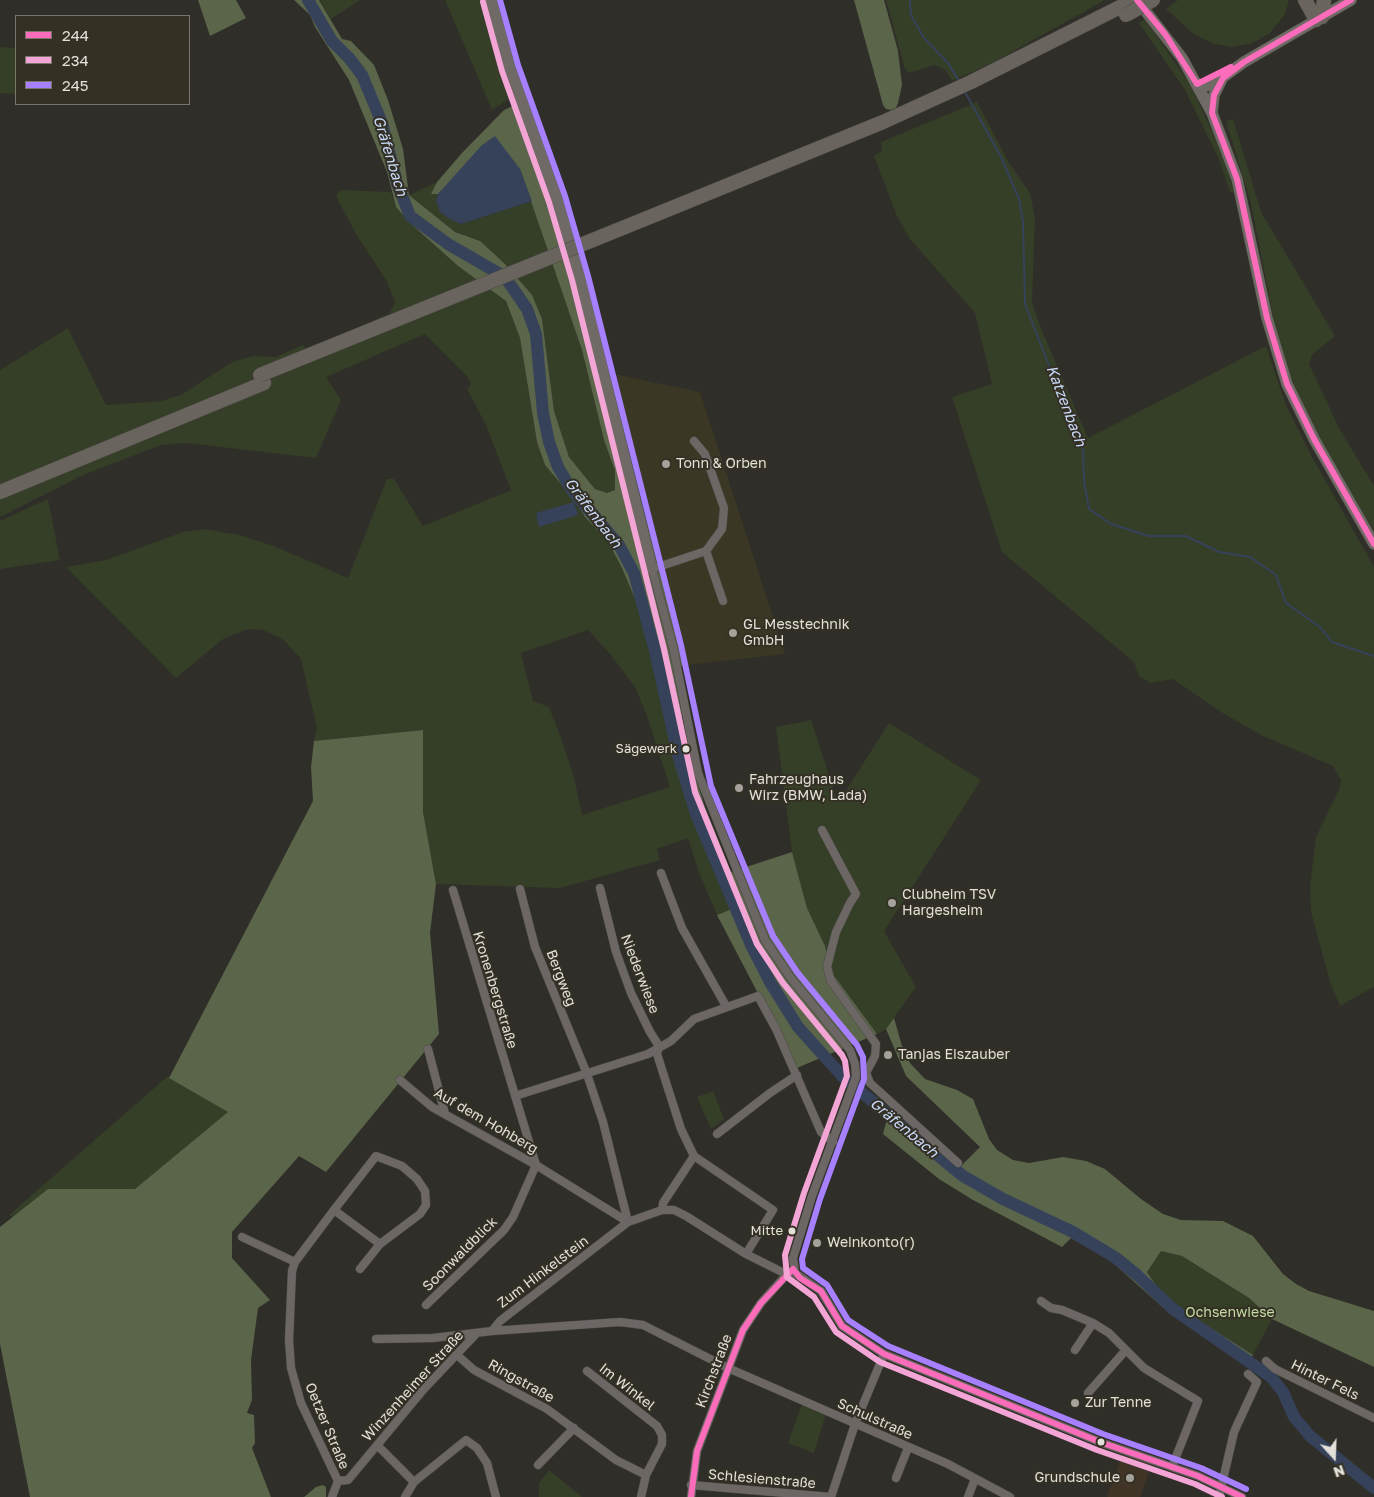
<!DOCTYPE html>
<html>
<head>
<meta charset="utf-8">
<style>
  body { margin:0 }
  #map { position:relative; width:1374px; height:1497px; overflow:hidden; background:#302e28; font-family:"Golos Text",sans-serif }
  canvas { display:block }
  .legend { position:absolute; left:15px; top:15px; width:175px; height:90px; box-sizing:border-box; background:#343024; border:1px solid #7a766c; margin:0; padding:6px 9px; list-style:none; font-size:15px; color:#e2e0d8 }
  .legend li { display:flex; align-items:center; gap:10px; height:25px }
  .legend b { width:25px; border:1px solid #7a766c }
  .north { position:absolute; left:1309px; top:1432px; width:50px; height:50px; -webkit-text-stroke:4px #343024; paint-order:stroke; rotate:160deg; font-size:14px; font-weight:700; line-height:20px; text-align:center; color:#e2e0d8 }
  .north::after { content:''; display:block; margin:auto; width:18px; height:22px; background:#e2e0d8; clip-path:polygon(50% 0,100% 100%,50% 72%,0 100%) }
</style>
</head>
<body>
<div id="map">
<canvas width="1374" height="1497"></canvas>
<ul class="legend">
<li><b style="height:6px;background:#fb6dba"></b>244</li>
<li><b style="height:6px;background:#f3a5d6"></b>234</li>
<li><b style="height:6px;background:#a680ff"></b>245</li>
</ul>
<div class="north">N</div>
</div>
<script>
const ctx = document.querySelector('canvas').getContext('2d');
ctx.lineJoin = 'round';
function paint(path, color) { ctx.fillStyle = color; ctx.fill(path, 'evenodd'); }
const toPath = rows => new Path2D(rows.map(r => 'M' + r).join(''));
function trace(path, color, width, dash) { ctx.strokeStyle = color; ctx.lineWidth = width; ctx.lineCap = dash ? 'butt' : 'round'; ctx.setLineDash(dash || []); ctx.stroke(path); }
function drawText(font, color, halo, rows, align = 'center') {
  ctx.font = font + ' "Golos Text",sans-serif'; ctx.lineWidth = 4; ctx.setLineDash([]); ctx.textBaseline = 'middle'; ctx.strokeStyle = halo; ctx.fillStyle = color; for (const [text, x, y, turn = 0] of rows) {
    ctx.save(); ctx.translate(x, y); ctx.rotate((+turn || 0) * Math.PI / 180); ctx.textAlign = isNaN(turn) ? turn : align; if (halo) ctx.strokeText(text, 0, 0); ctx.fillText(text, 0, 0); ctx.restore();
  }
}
paint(toPath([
  [609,373,700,392,785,654,686,665]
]), '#3b3725');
paint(toPath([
  [1123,1453,1152,1464,1140,1497,1107,1497]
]), '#403427');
paint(toPath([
  [320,0,360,0,331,19],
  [445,0,482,0,512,97,492,110],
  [886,0,1105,0,994,62,952,81,945,70,935,65,909,73,905,69],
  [1178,0,1289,0,1285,14,1269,34,1250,44,1230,47,1215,44,1195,35,1166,9],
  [1145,19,1191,86,1223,154,1234,192,1230,192,1218,157,1185,90,1139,23],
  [0,47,16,48,16,94,0,93],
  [977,102,1009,163,1030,193,1035,218,1032,302,1040,326,1088,438,1266,346,1286,405,1311,455,1374,567,1374,987,1340,1006,1331,985,1311,912,1310,886,1316,837,1339,790,1341,780,1333,766,1261,735,1221,712,1173,679,1151,683,1139,676,1134,662,1002,552,952,397,992,384,975,313,910,239,897,216,874,156,882,151,881,142],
  [1233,119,1261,212,1335,336,1312,355,1309,364,1339,428,1374,486,1374,531,1318,438,1288,370,1276,331,1251,204,1226,121],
  [437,182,431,194,438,194,436,201,461,224,532,201,582,350,604,440,615,471,615,490,607,493,595,489,569,457,554,411,542,319,480,241,455,232,409,195],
  [340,190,391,192,396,207,409,222,458,266,506,301,520,338,537,442,545,465,576,502,585,517,607,540,621,566,636,601,659,677,682,778,733,909,717,915,699,873,688,838,657,849,660,860,560,888,436,884,423,812,423,730,314,741,317,728,301,659,283,639,263,630,248,629,223,639,176,678,66,567,106,560,183,532,205,529,239,535,274,546,348,578,387,479,394,479,423,526,511,490,486,425,467,389,471,384,467,376,425,334,326,377,341,400,316,458,186,443,161,445,83,475,0,517,0,370,68,328,106,405,161,401,181,395,232,362,253,356,276,357,303,345,307,350,390,313,395,302,386,280,356,234,336,196],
  [588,630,610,654,635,687,647,716,670,787,582,815,574,777,561,738,549,707,533,701,521,653],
  [48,499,60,560,0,569,0,521],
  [811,720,838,803,889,723,981,780,884,931,916,987,886,1029,877,1034,832,973,825,946,807,908,792,852,776,727],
  [168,1076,229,1112,135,1189,49,1189,14,1218,9,1215],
  [713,1091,724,1119,711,1129,697,1097],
  [1161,1250,1182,1256,1249,1298,1272,1319,1253,1355,1164,1298,1147,1272],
  [802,1404,826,1414,814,1453,788,1443],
  [549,1470,582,1497,539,1497,539,1483]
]), '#353e27');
paint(toPath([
  [198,0,236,0,246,18,210,36],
  [294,0,319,0,342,39,351,41,374,65,388,100,403,149,409,195,455,232,480,241,505,264,532,295,542,319,554,411,569,457,595,489,607,493,615,490,615,471,604,440,582,350,520,169,457,176,438,194,431,194,437,182,462,153,504,110,517,104,543,172,571,269,585,270,640,496,686,665,673,668,682,714,684,741,705,807,731,872,792,852,807,908,825,946,832,973,877,1034,797,1068,717,915,732,909,682,778,659,677,636,601,621,566,607,540,585,517,576,502,545,465,537,442,520,338,506,301,458,266,409,222,396,207,387,172,349,80,315,27,310,15],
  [854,0,884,0,898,51,902,85,898,103,896,108,891,110,886,109,883,105],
  [423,730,423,812,436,884,430,933,439,1034,326,1172,299,1156,232,1232,232,1258,270,1300,258,1308,251,1360,252,1400,247,1413,254,1415,255,1443,252,1448,271,1497,30,1497,0,1344,0,1227,48,1189,135,1189,228,1112,169,1078,313,801,311,767,314,741],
  [894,1018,902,1046,910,1063,925,1079,957,1090,973,1099,989,1139,997,1150,1013,1160,1029,1163,1063,1157,1086,1161,1105,1169,1141,1199,1163,1214,1181,1220,1223,1221,1253,1236,1283,1274,1296,1284,1309,1291,1374,1311,1374,1367,1272,1319,1249,1298,1182,1256,1161,1251,1147,1272,1164,1298,1253,1355,1248,1363,1169,1313,1111,1261,1071,1238,1062,1247,973,1200,939,1179,883,1134,890,1107,959,1168,980,1147,906,1076,886,1029],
  [323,1485,326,1487,326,1497,304,1497,316,1487]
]), '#5a654a');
paint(toPath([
  [495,136,520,169,532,201,461,224,450,219,440,212,436,201,438,194,482,145],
  [574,502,578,515,539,527,536,513]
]), '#35425a');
trace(toPath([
  [910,0,911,15,924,38,948,63,959,81],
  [965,92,1001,157,1019,199,1023,222,1025,304,1068,414,1083,447,1084,482,1089,509,1111,524,1149,536,1186,536,1219,552,1250,557,1276,575,1286,603,1320,627,1332,642,1374,656]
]), '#35425a', 2);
trace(toPath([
  [308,0,332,41,349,58,362,75,382,123,397,183,410,216,448,244,505,277,527,309,536,334,543,413,549,442,558,467,571,489,619,545,634,573,655,651,678,755,696,814,751,945,770,982,798,1027,843,1077,963,1176,1003,1199,1073,1232,1116,1258,1137,1275,1173,1309,1271,1377,1283,1392,1294,1417,1310,1436,1374,1488]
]), '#35425a', 12);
const street = toPath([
  [694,441,705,454,724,508,722,529,706,551,652,569,673,647,698,773,765,940,790,977,850,1050,855,1064,856,1077,812,1196,793,1258,795,1273,821,1291,842,1326,884,1354,1100,1442,1198,1476,1242,1497],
  [706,551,723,601],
  [822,830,856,894,850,903,836,932,827,967,831,981,876,1044,875,1056,866,1073],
  [661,873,682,928,726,1006],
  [600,888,616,952,631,993,650,1032,659,1046],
  [520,889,535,947,587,1074,603,1122,628,1222],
  [453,890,536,1165,628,1222],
  [659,1046,657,1054,681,1129,694,1156,773,1210,746,1254],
  [428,1049,445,1114],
  [866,1073,870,1083,958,1163],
  [400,1080,432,1107,536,1165,513,1217,504,1230,426,1305],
  [515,1096,648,1054,671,1041,694,1019,758,996,776,1029,821,1132,833,1142],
  [717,1134,770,1093,797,1075],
  [334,1210,376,1156,402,1166,417,1179,425,1191,426,1205,420,1214,380,1244,334,1210,295,1262,292,1271,289,1340,291,1368,301,1403,338,1481],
  [662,1210,663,1203,694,1156],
  [242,1237,295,1262],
  [360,1269,380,1244],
  [1041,1301,1051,1308,1062,1310,1093,1323,1109,1333,1144,1368,1198,1401,1172,1467],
  [492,1331,620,1322,643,1325,728,1368,948,1464,1010,1497],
  [376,1339,433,1338,492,1331,500,1321,628,1222,662,1210,674,1210,686,1216,746,1254,786,1274],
  [1075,1350,1093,1323],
  [457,1355,474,1370,547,1409,616,1460,646,1475,641,1497],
  [1266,1361,1275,1369,1374,1418],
  [587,1371,657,1426,662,1435,662,1444,646,1475],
  [1088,1393,1125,1351],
  [377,1445,414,1482],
  [538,1465,574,1428],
  [896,1478,908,1448],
  [338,1481,348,1480,423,1390,476,1334],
  [691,1485,831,1497],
  [332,1497,338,1481],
  [405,1497,414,1482,466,1440,477,1448,487,1463,496,1497],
  [691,1497,697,1451,743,1330,761,1303,789,1272],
  [831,1497,855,1424,884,1354],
  [968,1497,975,1479],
  [1219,1497,1234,1432,1257,1382,1248,1374]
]);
const secondary = toPath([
  [491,0,510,68,557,199,580,278,652,569],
  [1137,0,1182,58,1212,113,1237,179,1267,318,1287,384,1314,439,1374,544],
  [1199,88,1215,83,1244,62,1351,0],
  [1212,113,1214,95,1222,79]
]);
const highway = toPath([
  [1305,0,1316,20],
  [1322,17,1324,0],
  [662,212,883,122,971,82,1134,0],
  [0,492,264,383]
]);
trace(street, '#4c4a45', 9);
trace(secondary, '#4c4a45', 12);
trace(highway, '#4c4a45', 15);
trace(street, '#6c6764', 8);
trace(secondary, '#6f6a65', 11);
trace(highway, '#6a645f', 14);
const highwayBridge = toPath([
  [1126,15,1153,0],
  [260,375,662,212]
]);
trace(highwayBridge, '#4c4a45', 15, []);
trace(highwayBridge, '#6a645f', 14);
trace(toPath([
  [1137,0,1165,34,1197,84,1231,67],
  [1351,0,1244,62,1223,78,1214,95,1212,113,1237,179,1267,318,1287,384,1314,439,1374,544],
  [793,1269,800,1278,821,1291,842,1326,884,1354,1100,1442,1198,1476,1242,1497],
  [691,1497,697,1451,743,1330,761,1303,793,1269]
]), '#fb6dba', 6);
trace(toPath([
  [483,2,502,71,549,202,572,280,664,649,695,792,757,944,783,983,842,1055,845,1061,847,1076,804,1193,785,1255,787,1277,814,1297,836,1332,880,1362,1097,1450,1195,1484,1222,1497]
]), '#f3a5d6', 6);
trace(toPath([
  [500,0,518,65,565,196,588,276,681,645,711,786,773,936,797,972,857,1045,863,1057,864,1079,820,1199,802,1259,803,1268,827,1285,848,1320,888,1346,1103,1434,1201,1468,1246,1489]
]), '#a680ff', 6);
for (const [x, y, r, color] of [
  [666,464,5,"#a4a29a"],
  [733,633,5,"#a4a29a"],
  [686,749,4.5,"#e2e0d8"],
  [739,788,5,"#a4a29a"],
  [892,903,5,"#a4a29a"],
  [888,1055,5,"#a4a29a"],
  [792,1231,4.5,"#e2e0d8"],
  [817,1243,5,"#a4a29a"],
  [1075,1403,5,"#a4a29a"],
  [1101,1442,4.5,"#e2e0d8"],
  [1130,1478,5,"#a4a29a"]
]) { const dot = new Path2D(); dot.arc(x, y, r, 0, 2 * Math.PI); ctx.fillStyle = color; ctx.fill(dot); trace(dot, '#343024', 2); }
drawText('13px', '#e2e0d8', '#343024', [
  ["Sägewerk",677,749],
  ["Mitte",783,1231]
], 'right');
drawText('14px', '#e2e0d8', '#343024', [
  ["Tonn & Orben",676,464],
  ["GL Messtechnik",743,625],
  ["GmbH",743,641],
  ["Fahrzeughaus",749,780],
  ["Wirz (BMW, Lada)",749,796],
  ["Clubheim TSV",902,895],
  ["Hargesheim",902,911],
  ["Tanjas Eiszauber",898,1055],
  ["Weinkonto(r)",827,1243],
  ["Zur Tenne",1085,1403],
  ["Grundschule",1120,1478,"right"]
], 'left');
drawText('14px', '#e2e0d8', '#343024', [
  ["Niederwiese",640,974,69],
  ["Bergweg",561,978,69],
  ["Kronenbergstraße",495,990,73],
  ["Auf dem Hohberg",486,1121,30],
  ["Soonwaldblick",460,1254,-45],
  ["Zum Hinkelstein",543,1272,-37],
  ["Kirchstraße",714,1371,-69],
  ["Hinter Fels",1325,1380,26],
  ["Ringstraße",521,1381,29],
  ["Winzenheimer Straße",413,1386,-48],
  ["Im Winkel",627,1387,38],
  ["Schulstraße",875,1419,24],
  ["Oetzer Straße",327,1426,67],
  ["Schlesienstraße",762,1479,5]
]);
drawText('14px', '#c3dba2', '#343024', [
  ["Ochsenwiese",1230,1313]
]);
drawText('italic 15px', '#c7d8f8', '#343024', [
  ["Gräfenbach",390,156,73],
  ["Katzenbach",1066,406,69],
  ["Gräfenbach",593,513,53],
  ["Gräfenbach",904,1128,40]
]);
</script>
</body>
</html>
